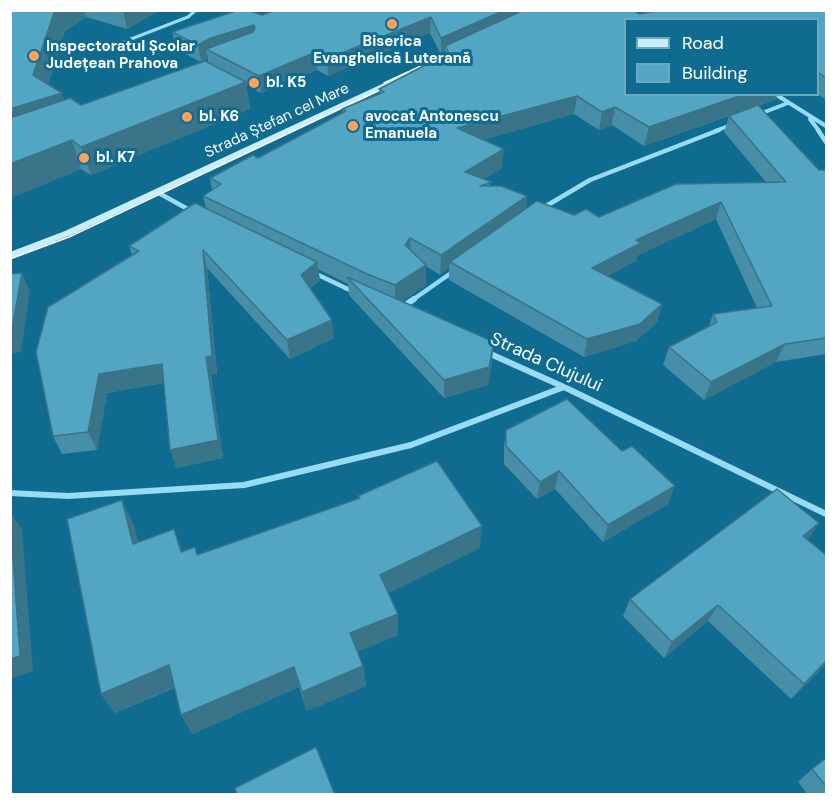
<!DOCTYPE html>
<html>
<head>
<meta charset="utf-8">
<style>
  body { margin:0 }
  #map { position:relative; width:837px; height:805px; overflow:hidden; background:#0f6c90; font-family:"DM Sans",sans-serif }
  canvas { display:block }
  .frame { position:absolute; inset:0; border:12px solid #fff; pointer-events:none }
  .legend { position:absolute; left:624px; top:18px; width:195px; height:78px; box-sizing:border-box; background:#0f6c90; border:2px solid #6fa7bc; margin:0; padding:8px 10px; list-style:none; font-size:18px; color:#fff }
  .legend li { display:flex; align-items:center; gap:12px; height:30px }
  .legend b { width:30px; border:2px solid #6fa7bc }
</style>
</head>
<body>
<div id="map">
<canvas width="837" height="805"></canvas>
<div class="frame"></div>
<ul class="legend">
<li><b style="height:8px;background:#c8eefd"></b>Road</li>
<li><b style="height:16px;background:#52a5c3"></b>Building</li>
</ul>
</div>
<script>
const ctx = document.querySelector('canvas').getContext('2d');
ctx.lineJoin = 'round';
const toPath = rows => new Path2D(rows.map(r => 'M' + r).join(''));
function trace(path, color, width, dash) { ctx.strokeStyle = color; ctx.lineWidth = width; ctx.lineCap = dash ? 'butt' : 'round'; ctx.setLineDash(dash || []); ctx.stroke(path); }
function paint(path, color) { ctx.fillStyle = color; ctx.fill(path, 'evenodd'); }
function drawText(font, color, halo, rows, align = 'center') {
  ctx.font = font + ' "DM Sans",sans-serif'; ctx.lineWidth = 6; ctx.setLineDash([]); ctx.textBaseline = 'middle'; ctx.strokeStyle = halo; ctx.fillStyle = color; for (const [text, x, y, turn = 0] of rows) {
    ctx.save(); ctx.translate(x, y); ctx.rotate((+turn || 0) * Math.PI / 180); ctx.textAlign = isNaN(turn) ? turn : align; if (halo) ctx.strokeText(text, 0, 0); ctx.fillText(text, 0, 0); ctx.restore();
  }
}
trace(toPath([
  [100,51,188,17,196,10]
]), '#98dbf4', 3);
trace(toPath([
  [649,10,664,20],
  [775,94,826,126],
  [757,115,788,103],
  [810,119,819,131],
  [715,131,731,125]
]), '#98dbf4', 4);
trace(toPath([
  [818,130,826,142],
  [157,192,193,212],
  [541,209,590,180,719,130],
  [312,272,354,292],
  [411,301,454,271]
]), '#98dbf4', 4.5);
trace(toPath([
  [401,308,414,299],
  [486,352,564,387,826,514],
  [10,493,68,496,244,485,411,445,564,387]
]), '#98dbf4', 6);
paint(toPath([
  [408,72,415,74,71,235,10,259,10,252,65,231,408,72]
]), '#c8eefd');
trace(toPath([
  [384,83,458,49],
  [10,259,69,237,395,83]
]), '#fff', 1.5);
paint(toPath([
  [10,10,160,10,127,29,86,17,65,31,48,85,64,100,81,105,208,63,208,58,201,62,176,49,172,32,262,15,639,14,826,10,826,100,818,94,818,20,626,94,777,94,776,99,758,106,819,170,826,170,826,354,776,362,704,400,663,365,669,347,709,327,713,314,757,308,716,219,638,255,636,261,607,276,662,304,657,322,636,341,584,357,449,280,449,268,440,275,426,266,426,285,402,301,492,360,488,385,444,398,349,295,348,284,318,269,320,280,310,288,334,338,290,359,207,268,217,374,211,375,223,458,176,468,164,383,107,393,97,450,62,454,53,436,132,255,129,246,206,208,203,196,212,190,210,178,258,158,342,113,342,109,380,94,379,89,445,55,445,53,441,55,430,33,328,76,317,70,261,93,246,85,250,109,91,175,81,169,10,198],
  [574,114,599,130,612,125,644,146,729,116,724,132,766,182,599,217,526,209,527,196,491,186,484,179,502,168,482,140],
  [506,430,668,504,603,542,555,489,537,499,504,464,504,448],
  [358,496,480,548,388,593,398,635,357,652,363,666,366,686,307,711,299,687,192,734,174,688,115,713,101,694,133,523,138,542,183,551,195,547,198,555,358,499],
  [808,540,826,664,791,699,708,621,664,658,623,616,630,599],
  [826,758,826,795,808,795,798,782,812,769]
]), '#478ea8');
paint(toPath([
  [55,10,84,10,86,17,65,31,44,99,62,93,71,120,10,140,10,109,33,75],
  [123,10,160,10,127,29],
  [505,10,540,10,445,46,445,53,441,55,441,38],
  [431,17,430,33,328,76,327,59],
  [254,25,256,42,214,53,211,38],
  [211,38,213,53,206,49,208,58,201,62,198,45],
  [316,52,317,70,261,93,259,76],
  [246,82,250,109,91,175,81,147],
  [745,94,777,94,776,99,644,146,649,127],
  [577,96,574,114,457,147,457,128],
  [615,107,612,125,599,130,602,112],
  [72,140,81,169,10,198,10,164],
  [504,149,502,168,464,191,465,172],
  [527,196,525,215,450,262,449,268,440,275,441,255],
  [721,202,716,219,638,255,636,261,589,286,592,268,636,240],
  [410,238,411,257,405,245],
  [203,250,207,268,217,374,211,375,223,458,176,468,170,450,206,357],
  [317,262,320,280,303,294,301,275],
  [426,265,426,285,395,305,395,285],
  [22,273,30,291,21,352,10,354,10,334],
  [662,304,657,322,636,341,584,357,587,339],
  [332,320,334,338,290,359,287,340],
  [494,342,492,360,488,385,444,398,444,380],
  [785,344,776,362,704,400,711,382],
  [162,364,168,382,107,393,97,450,88,432,99,374],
  [559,471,555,489,537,499,540,482],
  [675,486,668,504,603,542,608,525],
  [122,500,133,523,144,566,133,544],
  [10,512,22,529,33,671,10,679],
  [819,523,808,540,803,536],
  [482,526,480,548,381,597,380,575],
  [174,529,183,552,181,552],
  [718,605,708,621,664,658,672,642],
  [398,614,398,635,353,654,350,633],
  [826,661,826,664,791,699,804,684],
  [169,665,179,685,115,713,101,694],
  [363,666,366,686,307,711,302,692],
  [294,667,299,687,192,734,181,715]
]), '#397488');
const building = toPath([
  [10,10,55,10,33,75,62,93,10,109,10,10],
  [239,10,247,10,262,15,276,10,505,10,441,38,431,17,327,59,316,52,259,76,206,49,253,32,255,28,254,25,211,38,198,45,172,32,239,10],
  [524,10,633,10,639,14,663,10,826,10,826,78,818,72,818,20,626,20,626,94,745,94,649,127,615,107,602,112,577,96,457,128,504,149,465,172,492,182,480,186,501,186,527,196,441,255,410,238,405,245,426,265,395,285,367,274,203,196,221,184,210,178,253,155,258,158,346,111,342,109,384,92,379,89,449,53,445,46,524,10],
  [205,61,246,82,81,147,72,140,10,164,10,118,70,98,81,105,205,61],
  [758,105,819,170,826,170,826,338,785,344,711,382,669,347,717,322,713,314,772,306,721,202,636,240,641,243,592,268,662,304,640,324,587,339,450,262,537,201,574,215,586,209,599,217,676,184,786,182,729,116,758,105],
  [195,203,317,262,301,275,332,320,287,340,203,250,212,356,206,357,218,440,170,450,162,364,99,374,88,432,53,436,36,352,48,307,139,251,129,246,195,203],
  [22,273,11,334,10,334,10,274,22,273],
  [347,277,494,342,489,367,444,380,347,277],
  [567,399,622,451,632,446,675,486,608,525,559,471,540,482,506,446,506,430,567,399],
  [437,461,482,526,380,575,398,614,350,633,363,666,302,692,294,667,181,715,169,665,101,694,67,519,122,500,133,544,174,529,181,552,195,547,197,555,360,498,358,496,437,461],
  [777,489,819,523,803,536,826,555,826,661,804,684,718,605,672,642,630,599,777,489],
  [10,516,20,656,10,659,10,516],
  [316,747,335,795,237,795,235,788,316,747],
  [826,758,826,786,812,769,826,758]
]);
paint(building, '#52a5c3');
trace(building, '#397488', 1.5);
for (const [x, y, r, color] of [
  [392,24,6,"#ffa15b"],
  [34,56,6,"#ffa15b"],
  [254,83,6,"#ffa15b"],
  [187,117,6,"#ffa15b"],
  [353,126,6,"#ffa15b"],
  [84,158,6,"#ffa15b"]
]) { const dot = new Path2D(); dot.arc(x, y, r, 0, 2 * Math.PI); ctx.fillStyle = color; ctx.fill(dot); trace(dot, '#0f6c90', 2); }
drawText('bold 15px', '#fff', '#0f6c90', [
  ["Biserica",392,42,"center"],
  ["Evanghelică Luterană",392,59,"center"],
  ["Inspectoratul Școlar",46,47],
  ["Județean Prahova",46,64],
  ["bl. K5",266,83],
  ["bl. K6",199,117],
  ["avocat Antonescu",365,117],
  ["Emanuela",365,134],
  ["bl. K7",96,158]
], 'left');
drawText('15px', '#fff', '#0f6c90', [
  ["Strada Ștefan cel Mare",277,121,-25]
]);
drawText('18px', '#fff', '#0f6c90', [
  ["Strada Clujului",546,363,24]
]);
</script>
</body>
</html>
